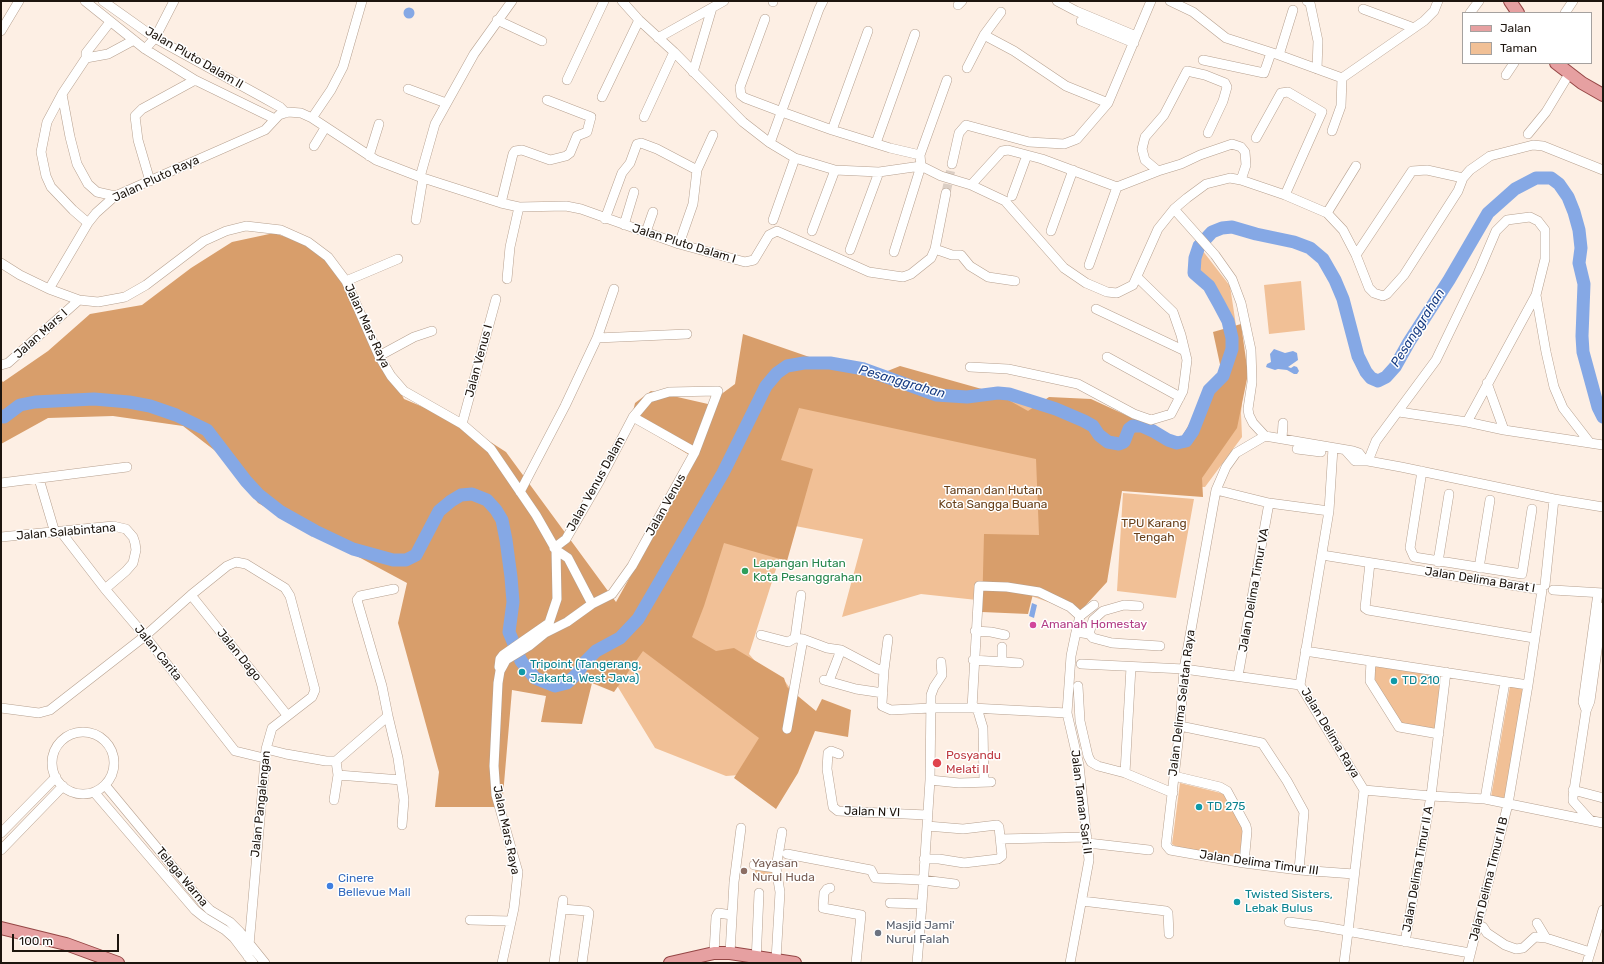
<!DOCTYPE html>
<html>
<head>
<meta charset="utf-8">
<style>
  body { margin:0 }
  #map { position:relative; width:1604px; height:964px; overflow:hidden; background:#fdefe4; font-family:Rubik,sans-serif }
  canvas { display:block }
  .frame { position:absolute; inset:0; border:2px solid #1d150e; pointer-events:none }
  .legend { position:absolute; left:1462px; top:12px; width:130px; height:52px; box-sizing:border-box; background:#fff; border:1px solid #a5a19f; margin:0; padding:5px 7px; list-style:none; font-size:12px; color:#1d150e }
  .legend li { display:flex; align-items:center; gap:8px; height:20px }
  .legend b { width:20px; border:1px solid #a5a19f }
  .scale { position:absolute; left:12px; top:934px; width:107px; height:18px; box-sizing:border-box; border:2px solid #1d150e; border-top:0; padding-left:5px; font-size:12px; line-height:14px; white-space:nowrap; color:#1d150e; -webkit-text-stroke:3px #fff; paint-order:stroke }
</style>
</head>
<body>
<div id="map">
<canvas width="1604" height="964"></canvas>
<div class="frame"></div>
<ul class="legend">
<li><b style="height:5px;background:#e6a0a1"></b>Jalan</li>
<li><b style="height:11px;background:#f1c096"></b>Taman</li>
</ul>
<div class="scale">100 m</div>
</div>
<script>
const ctx = document.querySelector('canvas').getContext('2d');
ctx.lineJoin = 'round';
function paint(path, color) { ctx.fillStyle = color; ctx.fill(path, 'evenodd'); }
const toPath = rows => new Path2D(rows.map(r => 'M' + r).join(''));
function trace(path, color, width, dash) { ctx.strokeStyle = color; ctx.lineWidth = width; ctx.lineCap = dash ? 'butt' : 'round'; ctx.setLineDash(dash || []); ctx.stroke(path); }
function drawText(font, color, halo, rows, align = 'center') {
  ctx.font = font + ' Rubik,sans-serif'; ctx.lineWidth = 3; ctx.setLineDash([]); ctx.textBaseline = 'middle'; ctx.strokeStyle = halo; ctx.fillStyle = color; for (const [text, x, y, turn = 0] of rows) {
    ctx.save(); ctx.translate(x, y); ctx.rotate((+turn || 0) * Math.PI / 180); ctx.textAlign = isNaN(turn) ? turn : align; if (halo) ctx.strokeText(text, 0, 0); ctx.fillText(text, 0, 0); ctx.restore();
  }
}
paint(toPath([
  [1199,246,1230,286,1244,378,1241,413,1242,437,1205,487,1120,484,1060,606,1028,595,977,600,921,594,842,617,863,539,790,525,749,654,755,661,784,680,800,702,811,708,793,771,726,776,655,748,596,651,804,363,830,363,864,369,884,376,986,394,1009,394,1056,409,1167,440,1186,441,1223,376,1232,338,1228,321,1219,304,1209,286,1194,273,1195,258],
  [1301,281,1305,330,1269,334,1264,285],
  [1123,493,1194,499,1176,598,1117,591],
  [1375,666,1448,677,1442,735,1401,732,1375,681],
  [1510,686,1527,690,1507,798,1491,797],
  [1180,783,1225,794,1244,831,1239,857,1177,847,1172,844],
  [756,866,775,869,773,880,754,877]
]), '#f1c096');
paint(toPath([
  [274,233,309,245,340,273,404,399,461,423,506,452,616,602,696,459,631,420,635,403,651,391,708,404,735,384,743,334,870,378,900,366,996,393,1028,411,1049,397,1091,399,1180,440,1221,369,1213,332,1241,324,1248,374,1237,428,1202,478,1203,497,1122,491,1107,582,1075,617,1063,605,1033,594,1028,614,982,612,984,534,1039,535,1036,459,799,408,781,460,813,469,787,561,724,543,704,606,692,637,716,651,734,648,784,678,787,687,816,711,822,699,851,710,848,737,815,731,798,773,776,809,734,778,759,738,643,651,614,692,592,683,582,724,541,722,546,696,512,690,502,807,435,807,439,772,398,623,407,583,258,503,218,453,183,426,113,416,48,418,1,444,1,380,3,382,48,351,90,314,142,305,191,268,232,242]
]), '#d89e6b');
paint(toPath([
  '403.5 13a5.5 5.5 0 1 1 11 0a5.5 5.5 0 1 1-11 0Z',
  [1274,349,1285,353,1293,351,1297,353,1298,360,1288,367,1291,368,1294,366,1297,367,1299,371,1297,374,1294,374,1287,370,1278,369,1275,370,1266,367,1267,364,1271,362,1270,354],
  [1032,603,1037,605,1034,618,1029,616]
]), '#85a8e5');
trace(toPath([
  [1,416,4,417,20,405,35,402,94,399,129,402,150,406,176,415,207,430,246,481,258,494,281,512,315,531,353,549,393,560,406,560,416,555,439,511,451,501,461,495,472,494,487,500,496,510,502,520,506,540,511,577,513,602,509,632,521,661,535,678,555,686,567,683,577,674,584,663,596,651,620,638,638,619,723,473,766,386,777,373,787,366,804,363,830,363,864,369,936,395,967,397,998,393,1009,394,1056,409,1084,421,1093,426,1099,435,1108,442,1119,444,1124,442,1129,429,1133,426,1142,426,1153,431,1168,440,1177,443,1186,441,1193,431,1209,390,1223,376,1232,349,1232,338,1228,321,1219,304,1209,286,1194,273,1195,258,1199,246,1212,232,1222,228,1232,227,1256,234,1294,242,1310,248,1323,259,1335,280,1343,299,1358,356,1366,372,1371,378,1378,381,1386,377,1395,367,1409,342,1449,280,1488,213,1515,189,1536,178,1551,178,1559,184,1568,197,1574,212,1579,230,1581,248,1579,263,1584,284,1582,336,1583,352,1598,407,1603,417]
]), '#85a8e5', 13);
trace(toPath([
  [946,193,952,164]
]), '#dbcec4', 9, [9, 4.5]);
const minor = toPath([
  [85,1,145,49,195,80,275,119],
  [103,1,155,38,264,98,280,107,286,113],
  [622,1,639,20,674,52,743,122,770,143],
  [823,1,819,9,770,143,795,158,835,170,879,172,921,166,894,252],
  [1057,1,1076,11,1136,36],
  [1170,1,1193,12,1226,38,1279,55,1342,78],
  [1307,1,1310,3,1318,41,1317,69],
  [773,2,773,1],
  [958,5,962,1],
  [1363,9,1414,28],
  [1001,12,984,35,1014,51,1066,86,1108,103],
  [1470,13,1479,1],
  [1565,13,1573,1],
  [765,19,740,87,741,95,745,98,782,112,832,130,890,148,920,155],
  [497,20,542,41],
  [1081,21,1134,43],
  [1,31,19,1],
  [658,38,724,1],
  [145,49,155,38,174,1],
  [1279,55,1293,10],
  [86,58,86,53,110,22],
  [1203,60,1264,73,1271,53],
  [967,68,984,35],
  [693,72,712,8],
  [1506,75,1514,63],
  [1342,78,1424,21,1434,11,1438,1],
  [567,80,604,1],
  [947,80,920,155,921,166,941,176,971,185,1005,201,1064,268,1086,283,1107,292,1117,293,1133,285,1158,229,1174,209],
  [408,89,446,103],
  [62,94,70,137,77,164,88,184,97,192,115,196],
  [602,97,639,20],
  [644,117,674,52],
  [312,118,331,90,343,67,362,1],
  [832,130,868,31],
  [1332,131,1341,106,1342,78],
  [1528,134,1546,112,1569,74],
  [1256,138,1281,93,1288,92,1322,112,1285,195],
  [876,143,915,34],
  [314,146,325,128],
  [369,156,379,124],
  [952,164,959,133,966,125,1029,142,1064,144,1077,139,1108,103,1151,1],
  [1158,171,1145,160,1142,149,1145,137,1164,115,1187,71,1205,75,1225,83,1227,87,1223,101,1208,133],
  [420,177,435,124,474,54,512,1],
  [150,181,138,140,135,116,142,109,195,80],
  [971,185,1002,151,1008,150,1042,159,1117,187,1158,171,1181,164,1200,155,1232,144,1241,147,1245,152,1246,165,1241,180],
  [1012,196,1027,155],
  [501,203,513,154,515,151,522,150,550,160,566,156,570,153,577,136,587,132,591,117,547,100],
  [1327,213,1356,166],
  [605,219,622,173,630,163,637,144,641,143,657,149,697,170],
  [416,220,423,178],
  [773,220,795,158],
  [88,223,73,210,51,187,46,176,41,152,47,122,62,94,86,58,108,54,134,40],
  [624,225,634,192],
  [812,231,835,170],
  [1051,231,1073,170],
  [646,232,653,212],
  [679,244,693,204,697,170,713,135],
  [935,249,952,255,961,255,970,266,988,277,1015,281],
  [850,250,879,172],
  [1356,255,1412,171,1427,170,1463,178],
  [1,263,20,275,49,289,79,300,98,302,125,297,146,285,204,241,226,231,246,226,281,230,308,242,328,257,346,281,379,356,391,376,404,391,462,424,491,449,536,515,556,550,557,599,549,623,503,655,500,659,499,667],
  [1089,265,1117,187],
  [507,279,510,247,519,207],
  [346,281,398,259],
  [49,289,88,223,96,213,115,196,265,130,279,115,288,112,301,113,312,118,376,160,420,177,501,203,519,207,566,206,581,209,679,244,745,262,754,260,769,235,777,231,869,272,903,277,911,274,931,258,935,249,946,193],
  [1536,295,1546,352,1554,387,1563,408,1590,443],
  [1096,309,1185,351],
  [597,338,687,334],
  [379,356,414,337,432,331],
  [1107,357,1180,397],
  [1,365,8,363,79,300],
  [970,367,1008,369,1078,384,1134,414,1151,420,1171,414,1183,391,1187,360,1181,335,1173,312,1137,277],
  [1487,383,1504,430],
  [1399,412,1467,422,1504,430,1603,445],
  [633,417,695,452],
  [462,424,496,299],
  [1265,436,1253,423,1249,415,1248,409,1252,382,1251,350,1241,303,1232,279,1215,255,1174,209,1187,198,1206,184,1230,178,1241,180,1285,195,1327,213,1343,230,1356,255,1369,288,1374,293,1383,296,1387,294,1404,275,1458,191,1463,178,1470,170,1490,156,1533,145,1543,146,1603,170],
  [1282,439,1283,423],
  [1333,448,1329,511,1300,685,1364,790,1348,932,1344,963],
  [1297,449,1321,452],
  [1346,451,1355,461,1368,461,1401,467,1554,499,1603,507],
  [1368,461,1376,441,1436,360,1479,271,1496,231,1507,220,1530,217,1538,221,1545,230,1545,259,1536,295,1467,422],
  [1422,471,1410,548,1414,557,1522,574,1532,509],
  [39,479,55,533],
  [1,483,127,467],
  [1216,490,1269,503,1329,511],
  [520,492,565,406,597,338,614,289],
  [61,532,105,589,145,636,235,751,264,758],
  [1,537,113,526,126,529,133,537,135,543,136,550,133,563,126,571,105,589],
  [556,550,568,558,592,604],
  [1322,555,1542,590,1528,685,1508,804,1468,963],
  [1438,562,1449,494],
  [1370,563,1365,608,1368,610,1534,638],
  [1479,568,1490,500],
  [1545,585,1554,499],
  [1553,590,1603,593],
  [191,595,287,715],
  [975,631,991,632,1005,635],
  [1076,632,1089,634,1093,638,1112,643,1160,646],
  [1089,634,1093,620,1103,611,1124,605,1139,606],
  [761,635,788,642,795,638,803,639,827,648,841,650,877,669,884,670],
  [795,638,801,595],
  [888,639,884,670,882,703,882,706,891,710,931,708,972,708,1067,713],
  [1305,651,1528,685],
  [973,660,1019,663],
  [1371,661,1370,681,1399,727,1439,734],
  [1002,662,1002,647],
  [1081,664,1184,669,1300,685],
  [1238,676,1269,503],
  [824,680,856,689,883,693],
  [829,681,841,650],
  [1078,686,1080,721,1088,756,1091,762,1098,766,1125,773,1173,793],
  [1,708,39,713,50,710,145,636,191,595,227,566,236,562,246,564,285,588,290,596,315,690,312,697,272,728,266,749,248,957],
  [972,708,979,586,1007,587,1039,592,1070,607,1080,616],
  [977,708,983,728,984,782],
  [1586,710,1583,702,1598,593],
  [388,716,398,758,404,800,402,825],
  [1180,726,1262,743,1287,781,1304,812,1299,870],
  [787,729,803,639],
  '52 763a31 31 0 1 1 62 0a31 31 0 1 1-62 0Z',
  [266,749,286,754,326,761,336,761,388,716,382,686,357,600,360,596,394,589],
  [839,754,831,751,828,753,827,769,833,807,838,811,927,815],
  [1125,773,1131,667],
  [338,775,401,780],
  [1174,776,1220,787,1227,791,1246,826,1247,831,1244,863],
  [930,780,959,783,991,782],
  [105,785,202,902,210,910,230,922,240,932,265,963],
  [1364,790,1431,796,1485,799,1603,823],
  [1573,790,1603,798],
  [94,792,195,910,205,918,225,930,234,938,253,963],
  [1485,799,1505,682],
  [334,800,338,775,336,761],
  [1590,820,1573,801,1573,797,1586,711,1590,701,1603,607],
  [1,833,56,777],
  [1000,839,1087,837],
  [1088,843,1149,850],
  [1,850,63,786],
  [787,854,871,870,875,878,923,880,955,884],
  [924,859,939,859,964,863,998,859,1002,856,999,827,997,825,963,829,927,826],
  [754,865,776,868],
  [1354,874,1299,870,1244,863,1170,850,1166,845,1180,726,1184,669,1216,490,1226,467,1236,453,1265,436,1353,451,1359,453,1365,461],
  [830,888,827,889,824,893,823,908,861,915,856,963],
  [1082,901,1166,911,1168,913,1169,934],
  [890,903,922,904],
  [562,909,587,911,589,913,582,963],
  [470,920,511,921],
  [1289,922,1319,926,1470,953],
  [1537,923,1546,938,1590,952],
  [1483,927,1487,933,1505,945,1516,949,1523,948,1535,937,1546,938],
  [1405,942,1431,796,1446,672],
  [714,953,716,917,718,913,732,915],
  [730,953,734,882,741,828],
  [776,960,780,892,776,868,782,832],
  [502,963,514,908,518,872,496,795,494,766,498,683,500,671,506,660,529,646,545,633,567,622,592,604,612,594,632,566,695,452,718,391,669,392,649,398,633,417,599,482,566,539,554,548],
  [554,963,563,900],
  [756,963,759,893],
  [917,963,922,904,930,780,931,695,934,687,942,675,941,662],
  [1070,963,1089,860,1079,765,1067,713,1071,656,1076,632,1080,616,1094,605],
  [1587,963,1603,910]
]);
const major = toPath([
  [1510,1,1518,13],
  [1556,63,1582,83,1603,95],
  [1,928,66,944,118,963],
  [670,963,714,953,730,953,795,963]
]);
trace(minor, '#b6a08f', 10);
trace(major, '#954645', 14);
trace(minor, '#fff', 9);
trace(major, '#e6a0a1', 12);
for (const [x, y, r, color] of [
  [745,571,4,"#2e9e5b"],
  [1033,625,4,"#d1479c"],
  [522,672,4,"#0f9aa8"],
  [1394,681,4,"#0f9aa8"],
  [937,763,5,"#e0444e"],
  [1199,807,4,"#0f9aa8"],
  [744,871,4,"#8d6e63"],
  [330,886,4,"#3f7fe0"],
  [1237,902,4,"#0f9aa8"],
  [878,933,4,"#6b7280"]
]) { const dot = new Path2D(); dot.arc(x, y, r, 0, 2 * Math.PI); ctx.fillStyle = color; ctx.fill(dot); trace(dot, '#fff', 1.5); }
drawText('12px', '#1d150e', '#fff', [
  ["Jalan Pluto Dalam II",194,58,30],
  ["Jalan Pluto Raya",156,179,-25],
  ["Jalan Pluto Dalam I",684,244,17],
  ["Jalan Mars Raya",367,326,65],
  ["Jalan Mars I",41,334,-42],
  ["Jalan Venus I",479,361,-75],
  ["Jalan Venus Dalam",596,484,-61],
  ["Jalan Venus",666,505,-61],
  ["Jalan Salabintana",66,532,-5],
  ["Jalan Delima Barat I",1480,580,9],
  ["Jalan Delima Timur VA",1254,590,-80],
  ["Jalan Carita",158,653,51],
  ["Jalan Dago",239,655,51],
  ["Jalan Delima Selatan Raya",1182,703,-83],
  ["Jalan Delima Raya",1330,733,59],
  ["Jalan Taman Sari II",1081,802,83],
  ["Jalan Pangalengan",261,804,-84],
  ["Jalan N VI",872,812,2],
  ["Jalan Mars Raya",506,830,78],
  ["Jalan Delima Timur III",1259,863,8],
  ["Jalan Delima Timur II A",1418,869,-80],
  ["Telaga Warna",182,877,50],
  ["Jalan Delima Timur II B",1489,879,-76]
]);
drawText('12px', '#69411b', '#fff', [
  ["Taman dan Hutan",993,491],
  ["Kota Sangga Buana",993,505],
  ["TPU Karang",1154,524],
  ["Tengah",1154,538]
]);
drawText('12px', '#27864d', '#fff', [
  ["Lapangan Hutan",753,564],
  ["Kota Pesanggrahan",753,578]
], 'left');
drawText('12px', '#b23c85', '#fff', [
  ["Amanah Homestay",1041,625]
], 'left');
drawText('12px', '#0d838f', '#fff', [
  ["Tripoint (Tangerang,",530,665],
  ["Jakarta, West Java)",530,679],
  ["TD 210",1402,681],
  ["TD 275",1207,807],
  ["Twisted Sisters,",1245,895],
  ["Lebak Bulus",1245,909]
], 'left');
drawText('12px', '#be3a42', '#fff', [
  ["Posyandu",946,756],
  ["Melati II",946,770]
], 'left');
drawText('12px', '#785e54', '#fff', [
  ["Yayasan",752,864],
  ["Nurul Huda",752,878]
], 'left');
drawText('12px', '#366cbe', '#fff', [
  ["Cinere",338,879],
  ["Bellevue Mall",338,893]
], 'left');
drawText('12px', '#5b616d', '#fff', [
  ["Masjid Jami'",886,926],
  ["Nurul Falah",886,940]
], 'left');
drawText('italic 13px', '#193e85', '#fff', [
  ["Pesanggrahan",1418,328,-58],
  ["Pesanggrahan",902,382,16]
]);
</script>
</body>
</html>
